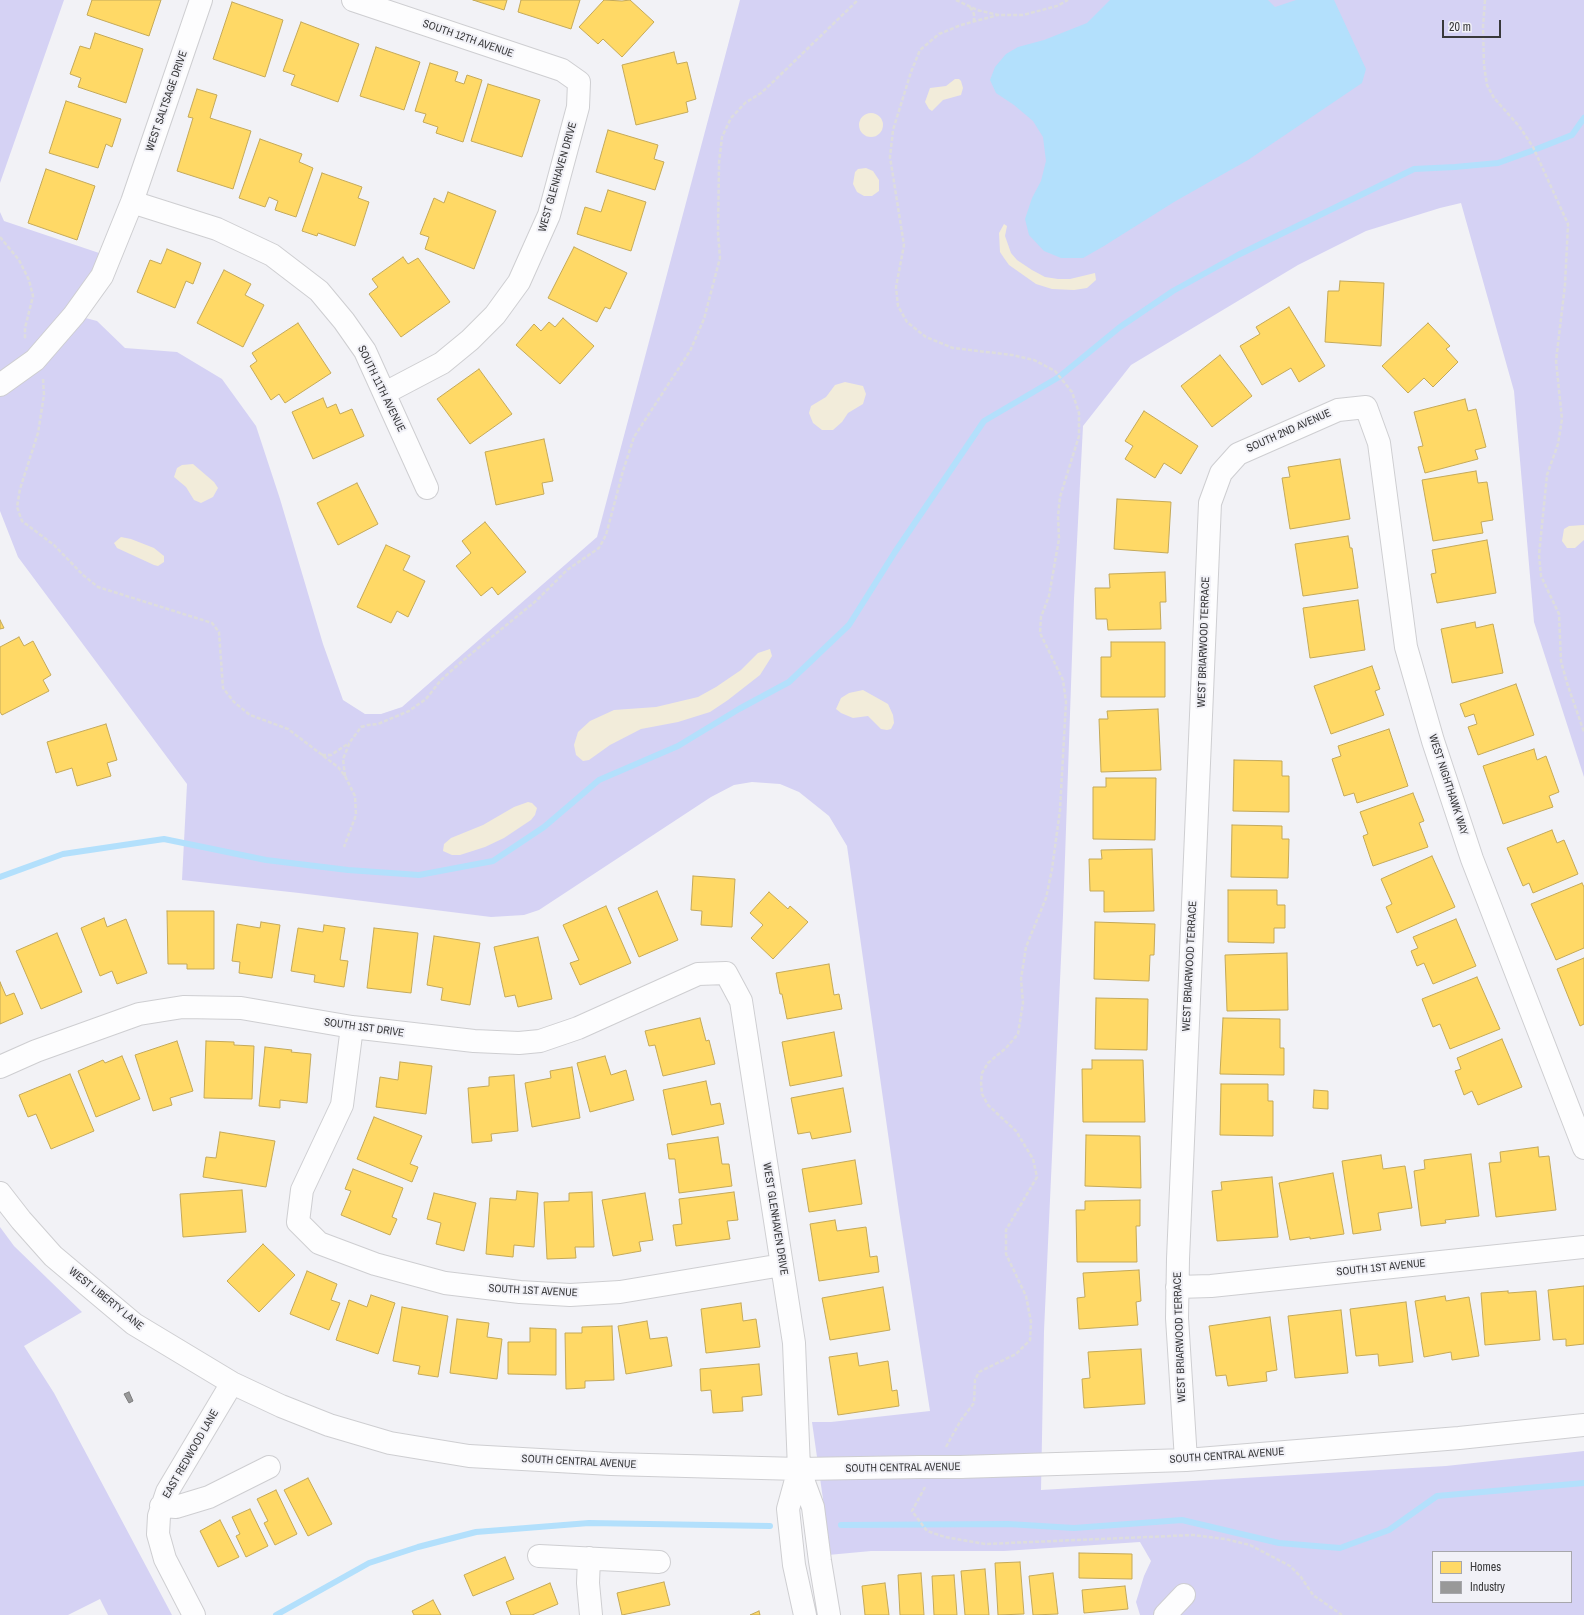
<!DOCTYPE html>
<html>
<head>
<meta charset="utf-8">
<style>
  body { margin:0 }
  #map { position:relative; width:1584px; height:1615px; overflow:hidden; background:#f2f2f6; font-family:"Archivo Narrow",sans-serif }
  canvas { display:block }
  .legend { position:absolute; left:1432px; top:1551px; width:140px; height:52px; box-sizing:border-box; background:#f1f1f7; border:1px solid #a7a7ac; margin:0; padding:5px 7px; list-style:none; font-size:12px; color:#39393b }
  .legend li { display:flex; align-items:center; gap:8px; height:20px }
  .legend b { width:20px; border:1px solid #a7a7ac }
  .scale { position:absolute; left:1442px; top:20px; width:59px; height:18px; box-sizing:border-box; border:2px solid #39393b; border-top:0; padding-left:5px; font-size:12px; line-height:14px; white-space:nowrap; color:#39393b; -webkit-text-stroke:3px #f1f1f7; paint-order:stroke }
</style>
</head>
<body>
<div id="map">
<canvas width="1584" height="1615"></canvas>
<ul class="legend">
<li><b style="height:11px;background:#ffd966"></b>Homes</li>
<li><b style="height:11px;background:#999"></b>Industry</li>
</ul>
<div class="scale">20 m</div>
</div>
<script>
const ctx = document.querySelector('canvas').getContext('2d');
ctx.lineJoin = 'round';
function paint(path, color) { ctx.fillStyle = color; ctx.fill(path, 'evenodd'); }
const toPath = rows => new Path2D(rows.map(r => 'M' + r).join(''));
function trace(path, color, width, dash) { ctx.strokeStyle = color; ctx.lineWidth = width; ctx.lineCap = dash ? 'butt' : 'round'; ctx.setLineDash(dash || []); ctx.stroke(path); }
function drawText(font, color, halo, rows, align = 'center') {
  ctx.font = font + ' "Archivo Narrow",sans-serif'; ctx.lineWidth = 4; ctx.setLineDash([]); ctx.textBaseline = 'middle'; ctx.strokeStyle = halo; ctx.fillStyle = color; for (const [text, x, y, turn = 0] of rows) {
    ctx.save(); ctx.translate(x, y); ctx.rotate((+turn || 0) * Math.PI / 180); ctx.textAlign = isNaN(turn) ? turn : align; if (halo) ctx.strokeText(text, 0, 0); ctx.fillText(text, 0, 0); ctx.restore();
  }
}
paint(toPath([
  [0,0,64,0,0,183],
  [740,0,1584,0,1584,777,1534,622,1514,391,1461,203,1440,208,1366,231,1298,265,1131,365,1083,426,1074,599,1063,915,1044,1331,1041,1490,1446,1466,1584,1451,1584,1615,1140,1615,1136,1602,1144,1576,1151,1561,1140,1542,1004,1551,871,1551,828,1555,823,1499,812,1422,831,1422,930,1411,899,1211,847,846,829,816,799,792,780,784,752,782,734,785,711,797,539,910,524,915,491,917,299,893,182,880,187,784,18,557,0,511,0,212,4,221,111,257,74,315,97,321,125,348,177,352,222,379,256,426,280,499,323,644,343,700,365,714,381,714,402,707,597,537],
  [1433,1552,1571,1552,1571,1602,1433,1602],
  [0,1227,14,1246,82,1312,24,1346,54,1393,172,1615,108,1615,100,1599,68,1615,0,1615]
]), '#d5d2f4');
paint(toPath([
  [955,79,959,79,961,81,963,88,961,95,943,100,932,111,929,109,925,102,930,88,946,86],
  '859 125a12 12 0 1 1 24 0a12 12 0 1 1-24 0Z',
  [866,168,873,171,879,180,879,191,872,196,864,196,857,192,853,184,855,172,858,169],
  [1004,224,1007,226,1005,236,1011,253,1017,260,1032,270,1045,277,1058,279,1070,279,1095,273,1096,280,1087,288,1074,290,1052,289,1036,284,1009,265,1004,258,1000,252,999,233],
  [845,382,863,386,866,394,863,404,848,413,842,422,833,430,822,430,813,423,809,413,811,406,826,397,835,385],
  [193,464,214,482,218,488,213,497,201,503,194,500,186,487,174,477,177,468,182,465],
  [1584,525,1584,540,1575,548,1567,548,1562,541,1564,529,1569,526],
  [121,537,131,539,154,548,164,556,164,562,158,566,154,565,117,548,114,543],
  [770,649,772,656,760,675,728,700,710,712,678,722,641,729,610,745,589,760,583,761,576,755,574,745,578,732,590,721,614,710,656,707,698,697,716,687,741,670,758,653],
  [863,690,888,704,893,715,894,723,891,729,887,730,881,729,868,716,853,718,841,713,836,709,841,698,849,693],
  [528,802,532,803,537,808,535,815,531,820,504,838,485,847,460,855,452,855,443,851,444,844,451,838,483,825,514,807]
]), '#f2ecda');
paint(toPath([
  [1110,0,1268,0,1275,7,1296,0,1334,0,1366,69,1362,83,1248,160,1174,202,1104,246,1083,258,1061,258,1044,251,1029,235,1025,219,1032,198,1041,181,1046,161,1043,137,1033,121,1014,105,996,93,990,80,995,67,1006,54,1018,47,1044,40,1087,23]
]), '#b3e0fc');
const homes = toPath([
  [92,0,161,0,149,36,87,15,92,0],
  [473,0,507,0,504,10,473,0],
  [521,0,580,0,571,29,518,12,521,0],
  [604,0,622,1,630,0,654,22,622,57,603,39,598,44,579,27,604,0],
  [232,2,283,20,265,77,213,59,232,2],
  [301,22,359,44,338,102,291,85,295,75,283,71,301,22],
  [95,33,143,49,126,103,78,87,81,78,70,74,80,46,90,49,95,33],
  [376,47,420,62,404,110,360,96,376,47],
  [674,52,677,64,687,62,696,99,686,102,688,112,636,125,622,65,674,52],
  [430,63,458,72,455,81,464,84,467,75,482,80,463,142,436,133,438,127,423,122,426,114,415,111,430,63],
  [488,84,540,100,522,157,471,141,488,84],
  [197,89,217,95,210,118,251,131,233,189,177,171,193,118,188,117,197,89],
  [66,101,121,119,112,147,106,144,98,168,49,153,66,101],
  [608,130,658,145,654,159,664,162,655,190,596,172,608,130],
  [260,139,302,154,299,162,313,168,296,217,275,210,278,201,269,197,265,207,239,198,260,139],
  [46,169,95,186,77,240,28,223,46,169],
  [322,173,362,187,358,198,369,202,355,246,318,233,317,236,302,231,322,173],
  [608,190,646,202,631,251,577,234,585,207,601,212,608,190],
  [448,192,496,211,474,269,425,249,429,237,420,234,434,198,444,203,448,192],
  [574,247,627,273,610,309,605,307,597,322,548,298,574,247],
  [167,249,201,263,193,284,186,281,175,308,137,292,150,260,161,264,167,249],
  [403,257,408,264,418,258,450,302,401,337,369,294,378,287,372,279,403,257],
  [224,270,251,284,245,295,264,305,243,347,197,323,224,270],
  [1340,281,1384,283,1381,346,1325,342,1328,291,1339,291,1340,281],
  [1289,307,1325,366,1299,382,1291,368,1262,385,1240,346,1260,334,1256,327,1289,307],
  [563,318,594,346,560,384,516,345,534,324,541,331,549,322,555,327,563,318],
  [298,323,331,373,285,403,279,394,271,400,250,366,257,361,252,353,298,323],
  [1428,323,1450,346,1446,349,1458,362,1433,387,1424,378,1408,393,1382,366,1428,323],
  [1220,355,1252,396,1212,427,1181,386,1220,355],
  [479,369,512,414,470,444,437,399,479,369],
  [323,398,327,408,336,404,340,414,352,409,364,436,313,459,292,412,323,398],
  [1465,399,1468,411,1476,409,1486,447,1475,450,1478,459,1425,473,1418,447,1423,446,1414,412,1465,399],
  [1144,411,1198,446,1181,474,1164,463,1155,478,1125,459,1133,446,1125,441,1144,411],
  [544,439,553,481,542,483,544,494,496,505,485,452,544,439],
  [1340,459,1350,519,1290,529,1282,478,1290,477,1288,467,1340,459],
  [1476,471,1478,483,1487,482,1493,520,1481,522,1483,533,1433,541,1422,480,1476,471],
  [357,483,378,524,338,545,317,503,357,483],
  [1117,499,1171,502,1168,553,1114,549,1117,499],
  [485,522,526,572,498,595,492,587,481,596,456,566,471,553,462,541,485,522],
  [1348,536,1350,548,1352,548,1358,588,1303,596,1295,544,1348,536],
  [1487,540,1496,593,1437,603,1431,574,1436,573,1432,550,1487,540],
  [386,545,410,556,403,570,425,581,408,617,397,611,391,623,357,607,386,545],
  [1165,572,1166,602,1160,602,1161,629,1108,630,1107,619,1096,619,1095,588,1110,588,1109,574,1165,572],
  [1358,600,1365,650,1310,658,1303,608,1358,600],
  [0,620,4,628,0,629,0,620],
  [1475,622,1476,628,1493,624,1503,673,1452,683,1441,629,1475,622],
  [19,637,24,646,33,641,51,675,43,680,49,691,2,715,0,712,0,647,19,637],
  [1111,642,1165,642,1165,697,1101,697,1101,657,1111,657,1111,642],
  [1372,666,1380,689,1375,691,1384,715,1331,734,1314,686,1372,666],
  [1516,684,1534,735,1478,755,1468,727,1477,724,1474,714,1465,717,1460,704,1516,684],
  [1158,709,1161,770,1101,772,1099,719,1108,719,1107,711,1158,709],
  [106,724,117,760,107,763,111,776,77,786,72,768,56,773,47,742,106,724],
  [1389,729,1408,786,1357,803,1354,793,1344,796,1332,759,1341,756,1338,746,1389,729],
  [1534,749,1537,760,1546,756,1559,792,1549,796,1553,807,1503,824,1483,766,1534,749],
  [1234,760,1282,761,1282,776,1289,776,1289,812,1233,811,1234,760],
  [1106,778,1156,778,1155,840,1093,839,1093,787,1106,787,1106,778],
  [1413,793,1424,821,1419,823,1428,847,1373,866,1363,836,1368,834,1360,812,1413,793],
  [1232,825,1282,826,1282,839,1289,839,1288,878,1231,877,1232,825],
  [1552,830,1557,843,1564,840,1578,874,1533,893,1529,883,1523,886,1507,848,1552,830],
  [1152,849,1154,911,1104,912,1104,891,1090,891,1089,859,1102,859,1101,850,1152,849],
  [1432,856,1455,907,1397,933,1386,907,1392,904,1381,879,1432,856],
  [693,876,735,879,732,927,701,925,702,911,691,910,693,876],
  [1582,883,1584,887,1584,948,1556,960,1531,904,1582,883],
  [1228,890,1277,890,1277,905,1285,905,1285,928,1274,928,1274,943,1228,942,1228,890],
  [657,891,678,940,639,957,618,908,657,891],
  [769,892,788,909,790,906,808,922,773,959,751,938,763,925,750,913,769,892],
  [606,906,631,963,580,985,570,963,579,960,563,925,606,906],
  [167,911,214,911,214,969,187,969,187,964,168,964,167,911],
  [104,918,107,927,126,919,147,973,117,984,112,971,100,976,81,928,104,918],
  [1456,919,1476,966,1433,984,1424,963,1417,966,1411,951,1418,948,1413,937,1456,919],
  [261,922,280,925,272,978,239,973,240,962,232,961,237,924,260,928,261,922],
  [1095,922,1155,924,1154,955,1150,955,1149,981,1094,979,1095,922],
  [324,925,345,928,340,960,348,961,344,987,314,982,315,975,291,971,298,928,323,932,324,925],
  [374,928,418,933,411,993,367,988,374,928],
  [57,933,82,992,41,1009,16,951,57,933],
  [434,936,480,943,470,1005,441,1000,443,988,427,985,434,936],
  [538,937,552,999,518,1007,515,995,505,997,494,947,538,937],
  [1287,953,1288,1010,1227,1011,1225,955,1287,953],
  [1584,958,1584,1024,1580,1026,1557,969,1584,958],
  [829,964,834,995,839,994,842,1009,787,1019,782,994,780,994,776,973,829,964],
  [1477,977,1500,1029,1450,1049,1440,1024,1433,1027,1422,999,1477,977],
  [0,982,6,996,14,993,23,1014,0,1024,0,982],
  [1096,998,1148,999,1147,1050,1095,1049,1096,998],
  [700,1018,706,1041,709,1040,715,1064,663,1076,655,1045,649,1046,645,1031,700,1018],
  [1223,1018,1280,1019,1280,1048,1284,1048,1284,1075,1220,1074,1223,1018],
  [834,1032,842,1076,790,1086,782,1042,834,1032],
  [1502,1039,1522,1087,1478,1105,1472,1091,1464,1095,1455,1071,1461,1069,1457,1058,1502,1039],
  [177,1041,193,1091,170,1098,172,1105,153,1111,135,1055,177,1041],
  [206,1041,234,1042,234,1045,254,1046,252,1099,204,1098,206,1041],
  [265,1047,292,1050,291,1052,311,1054,307,1103,280,1100,280,1108,259,1106,265,1047],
  [122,1056,140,1099,96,1117,78,1071,103,1060,105,1063,122,1056],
  [605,1056,611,1075,626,1070,634,1100,590,1112,577,1063,605,1056],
  [1092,1060,1143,1060,1145,1122,1083,1122,1082,1069,1092,1069,1092,1060],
  [400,1062,432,1066,426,1114,376,1107,380,1077,398,1080,400,1062],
  [572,1067,580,1118,532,1127,525,1083,551,1078,550,1071,572,1067],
  [70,1074,94,1131,51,1149,36,1114,28,1117,19,1095,70,1074],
  [514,1075,518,1131,491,1134,492,1141,472,1143,468,1088,489,1086,489,1077,514,1075],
  [706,1081,711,1105,720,1103,724,1124,672,1135,663,1090,706,1081],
  [1221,1084,1268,1084,1268,1101,1273,1101,1273,1136,1220,1135,1221,1084],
  [843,1088,851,1132,812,1139,810,1132,798,1134,791,1098,843,1088],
  [1314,1090,1328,1091,1328,1109,1313,1108,1314,1090],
  [374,1117,422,1136,410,1164,418,1167,412,1182,357,1159,374,1117],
  [220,1132,275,1141,266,1187,203,1177,206,1157,216,1158,220,1132],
  [1086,1135,1140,1136,1141,1188,1085,1186,1086,1135],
  [718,1137,722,1164,729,1164,732,1186,679,1193,675,1159,669,1159,667,1144,718,1137],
  [1538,1147,1539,1157,1549,1156,1556,1210,1496,1217,1489,1163,1501,1162,1500,1152,1538,1147],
  [1471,1154,1479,1216,1445,1220,1446,1223,1421,1226,1414,1171,1425,1169,1424,1160,1471,1154],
  [1381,1155,1383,1169,1405,1166,1412,1208,1378,1213,1381,1230,1353,1234,1342,1161,1381,1155],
  [855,1160,862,1204,809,1212,802,1169,855,1160],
  [353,1169,403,1188,392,1217,397,1219,390,1235,341,1215,351,1191,345,1189,353,1169],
  [1333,1173,1344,1234,1310,1239,1310,1237,1290,1240,1279,1183,1333,1173],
  [1272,1177,1278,1237,1217,1241,1212,1191,1222,1190,1221,1182,1272,1177],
  [242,1190,246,1232,183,1237,180,1194,242,1190],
  [517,1191,538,1193,534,1247,514,1245,513,1257,486,1254,490,1198,516,1200,517,1191],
  [592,1192,594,1247,575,1247,576,1258,547,1259,544,1202,569,1201,569,1193,592,1192],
  [734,1192,738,1220,727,1221,730,1239,676,1246,673,1225,682,1224,679,1199,734,1192],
  [434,1193,476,1203,464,1251,436,1244,441,1223,427,1219,434,1193],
  [645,1193,653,1240,639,1242,641,1251,613,1256,602,1200,645,1193],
  [1140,1200,1140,1226,1136,1226,1137,1262,1077,1262,1076,1210,1085,1210,1085,1201,1140,1200],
  [835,1220,837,1231,866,1227,870,1257,877,1256,879,1272,819,1281,810,1224,835,1220],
  [263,1244,295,1275,259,1312,227,1281,263,1244],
  [1139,1270,1141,1301,1136,1302,1138,1325,1079,1329,1077,1298,1085,1297,1083,1273,1139,1270],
  [307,1271,337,1284,331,1300,340,1303,329,1330,290,1314,307,1271],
  [1584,1286,1584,1344,1566,1346,1566,1339,1553,1340,1548,1290,1584,1286],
  [883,1287,890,1330,830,1340,822,1298,883,1287],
  [1508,1291,1508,1293,1536,1291,1540,1340,1485,1345,1481,1293,1508,1291],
  [371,1295,395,1303,378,1354,336,1340,349,1300,367,1307,371,1295],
  [1445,1296,1446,1301,1469,1297,1479,1356,1452,1360,1451,1352,1424,1357,1415,1301,1445,1296],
  [1406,1302,1413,1362,1379,1366,1378,1354,1356,1356,1350,1309,1406,1302],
  [741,1303,743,1321,756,1319,760,1347,706,1353,701,1309,741,1303],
  [402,1307,448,1316,438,1377,418,1374,420,1366,393,1361,402,1307],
  [1341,1310,1348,1373,1295,1378,1288,1316,1341,1310],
  [1270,1317,1277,1370,1266,1372,1267,1381,1228,1386,1226,1375,1216,1376,1209,1326,1270,1317],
  [457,1319,489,1323,487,1337,502,1339,497,1379,450,1373,457,1319],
  [647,1321,650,1339,667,1337,672,1366,626,1374,618,1326,647,1321],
  [612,1326,614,1380,585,1381,585,1388,566,1389,565,1333,582,1333,582,1327,612,1326],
  [530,1328,556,1329,556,1375,508,1374,508,1342,530,1342,530,1328],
  [1141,1349,1145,1404,1084,1408,1082,1379,1090,1378,1088,1352,1141,1349],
  [857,1353,859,1366,888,1361,892,1391,897,1390,899,1406,838,1415,829,1357,857,1353],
  [759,1364,762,1395,742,1397,743,1411,713,1413,711,1390,701,1391,700,1369,759,1364],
  [308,1478,332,1524,308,1536,284,1490,308,1478],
  [276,1490,297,1534,275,1545,264,1523,268,1521,257,1499,276,1490],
  [250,1509,268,1546,246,1557,236,1536,240,1534,232,1517,250,1509],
  [220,1520,239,1557,218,1567,200,1531,220,1520],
  [1079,1553,1132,1554,1132,1579,1079,1578,1079,1553],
  [505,1557,514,1579,473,1596,464,1575,505,1557],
  [1020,1562,1024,1614,998,1615,995,1563,1020,1562],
  [985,1569,989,1615,965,1615,961,1571,985,1569],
  [921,1573,924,1615,900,1615,898,1575,921,1573],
  [1053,1573,1058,1614,1033,1615,1029,1576,1053,1573],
  [954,1575,957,1615,934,1615,932,1576,954,1575],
  [664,1582,670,1605,622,1615,617,1593,664,1582],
  [550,1583,558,1604,532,1615,511,1615,506,1602,550,1583],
  [885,1583,889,1615,865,1615,862,1586,885,1583],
  [1125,1586,1128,1609,1084,1613,1082,1590,1125,1586],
  [433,1600,441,1615,414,1615,412,1611,433,1600],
  [759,1611,760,1615,750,1615,759,1611]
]);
paint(homes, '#ffd966');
trace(homes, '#c4a959', 1);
const industry = toPath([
  [129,1392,133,1401,129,1403,124,1394,129,1392]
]);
paint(industry, '#999');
trace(industry, '#7c7c7d', 1);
trace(toPath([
  [0,877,63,854,164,839,266,860,348,870,419,875,493,861,544,827,599,780,678,746,739,709,789,682,849,625,895,552,984,421,1059,377,1120,327,1173,291,1238,255,1414,169,1455,167,1498,163,1534,150,1572,135,1584,118],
  [841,1525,1008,1524,1074,1528,1182,1520,1279,1543,1340,1548,1389,1530,1437,1496,1584,1483],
  [276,1615,369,1563,418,1547,476,1532,589,1523,770,1526]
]), '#b3e0fc', 6);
const minor = toPath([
  [353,0,562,70,579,82,578,107,549,215,519,282,495,315,470,340,442,363,385,393],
  [132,202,217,229,272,255,319,291,344,321,365,351,427,488],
  [0,385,35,360,74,315,102,276,132,202,201,0],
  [352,1027,342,1105,302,1190,298,1222,319,1243,375,1264,445,1283,520,1292,570,1295,620,1292,782,1265],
  [0,1067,36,1051,139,1014,183,1007,241,1008,352,1027,474,1041,519,1043,540,1041,578,1028,698,974,726,973,741,1001,794,1343,799,1469,813,1507,820,1561,829,1615],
  [0,1193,21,1220,53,1256,134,1324,232,1383,281,1406,329,1425,390,1443,469,1456,611,1464,799,1469,920,1467],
  [1177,1287,1211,1286,1584,1247],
  [1186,1460,1177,1318,1178,1259,1210,503,1221,473,1238,454,1338,410,1366,407,1379,443,1406,647,1433,741,1472,859,1584,1148],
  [960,1467,1186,1460,1459,1438,1584,1425],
  [799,1469,788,1509,794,1565,805,1615],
  [161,1506,176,1507,209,1497,269,1467],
  [539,1556,659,1562],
  [589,1558,588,1583,591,1615],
  [194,1615,165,1559,158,1534,159,1516,167,1492,232,1383],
  [1165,1615,1184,1595]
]);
trace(minor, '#ceced1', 24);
trace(toPath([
  [956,0,977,10,998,15,1023,15,1057,6,1068,0],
  [1485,0,1483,27,1484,65,1487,85,1494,98,1519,126,1533,147,1568,224,1565,285,1556,361,1562,419,1558,444,1547,475,1539,555,1541,576,1559,614,1561,661,1567,683,1584,732],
  [970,7,974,14,974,21],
  [0,237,19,260,29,280,33,296,25,328,25,340],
  [43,379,44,395,38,433,20,489,17,507,22,521,54,545,83,575,98,587,212,623,219,632,223,688,234,702,250,715,288,729,338,767,345,776,355,796,356,815,344,847],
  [322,755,331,755,349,743],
  [345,776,343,759,350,742,361,727,368,725,378,724,409,711,426,699,441,680,460,663,537,600,567,570,599,548,606,535,623,471,634,437,690,351,704,319,720,258,718,233,719,163,722,137,731,118,745,103,761,93,774,81,858,0],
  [946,1447,961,1420,974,1403,975,1380,979,1372,1016,1354,1030,1340,1031,1322,1026,1296,1006,1254,1006,1230,1037,1177,1033,1159,1016,1131,988,1105,982,1094,981,1082,982,1073,988,1063,1006,1048,1018,1034,1023,1003,1021,979,1026,947,1046,898,1052,869,1060,810,1066,702,1063,680,1040,633,1041,617,1049,596,1059,539,1058,516,1060,497,1079,436,1079,413,1072,392,1055,371,1034,360,1012,355,953,348,926,337,907,322,898,306,896,287,904,245,890,157,893,130,911,72,920,50,939,34,961,25,998,15],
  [925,1487,912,1511,927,1531,945,1537,985,1544,1193,1535,1225,1539,1250,1545,1290,1566,1301,1577,1313,1595,1342,1615]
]), '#ddd', 2.5, [4, 2]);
trace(minor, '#fdfdfe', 22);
const minorBridge = toPath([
  [920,1467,960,1467]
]);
trace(minorBridge, '#ceced1', 24, []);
trace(minorBridge, '#fdfdfe', 22);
drawText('11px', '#39393b', '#f1f1f7', [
  ["SOUTH 12TH AVENUE",468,39,19],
  ["WEST SALTSAGE DRIVE",167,101,-71],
  ["WEST GLENHAVEN DRIVE",558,177,-74],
  ["SOUTH 11TH AVENUE",381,389,64],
  ["SOUTH 2ND AVENUE",1289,431,-24],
  ["WEST BRIARWOOD TERRACE",1204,642,-88],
  ["WEST NIGHTHAWK WAY",1448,785,72],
  ["WEST BRIARWOOD TERRACE",1190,966,-87],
  ["SOUTH 1ST DRIVE",364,1028,8],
  ["WEST GLENHAVEN DRIVE",775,1219,81],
  ["SOUTH 1ST AVENUE",1381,1268,-6],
  ["SOUTH 1ST AVENUE",533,1291,3],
  ["WEST LIBERTY LANE",106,1299,39],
  ["WEST BRIARWOOD TERRACE",1180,1337,-92],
  ["EAST REDWOOD LANE",191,1454,-60],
  ["SOUTH CENTRAL AVENUE",1227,1456,-4],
  ["SOUTH CENTRAL AVENUE",579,1462,3],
  ["SOUTH CENTRAL AVENUE",903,1468,-1]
]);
</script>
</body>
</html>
